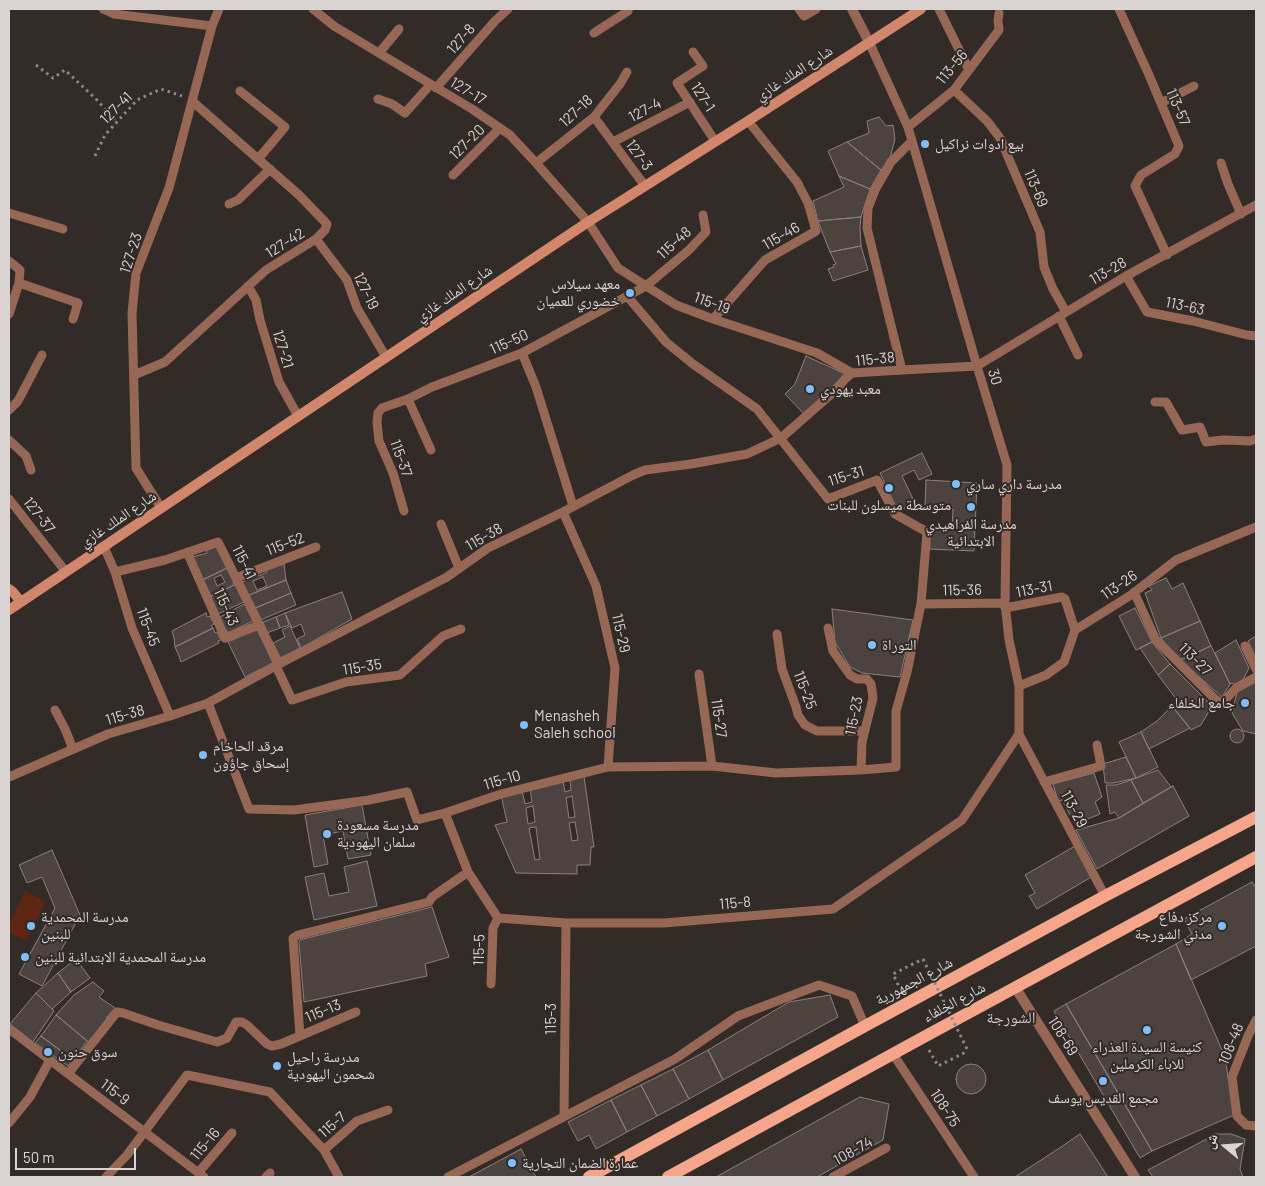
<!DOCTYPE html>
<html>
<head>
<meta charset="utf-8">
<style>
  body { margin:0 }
  #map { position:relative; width:1265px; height:1186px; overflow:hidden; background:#332b28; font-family:Barlow,"Noto Naskh Arabic",sans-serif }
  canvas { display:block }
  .frame { position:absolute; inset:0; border:10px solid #d9d4d2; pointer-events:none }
  .north { position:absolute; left:1200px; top:1121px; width:50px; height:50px; -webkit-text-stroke:4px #332b28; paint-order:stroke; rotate:288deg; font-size:14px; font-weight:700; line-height:20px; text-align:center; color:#d9d4d2 }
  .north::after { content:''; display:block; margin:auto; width:18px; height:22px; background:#d9d4d2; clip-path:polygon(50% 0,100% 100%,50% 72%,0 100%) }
  .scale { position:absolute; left:15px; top:1148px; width:121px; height:22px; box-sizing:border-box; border:2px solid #d9d4d2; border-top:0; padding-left:6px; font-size:15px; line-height:18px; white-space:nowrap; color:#d9d4d2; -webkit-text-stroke:4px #332b28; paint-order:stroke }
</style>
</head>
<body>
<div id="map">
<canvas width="1265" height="1186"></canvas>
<div class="frame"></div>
<div class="north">ش</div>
<div class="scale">50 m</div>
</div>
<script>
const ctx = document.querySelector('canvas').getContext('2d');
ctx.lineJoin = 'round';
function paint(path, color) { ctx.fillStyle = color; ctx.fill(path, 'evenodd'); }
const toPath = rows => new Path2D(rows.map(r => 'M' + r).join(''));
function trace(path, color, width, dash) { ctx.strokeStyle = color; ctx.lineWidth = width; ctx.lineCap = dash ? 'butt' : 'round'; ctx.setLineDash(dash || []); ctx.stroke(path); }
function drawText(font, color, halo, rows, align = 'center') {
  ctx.font = font + ' Barlow,"Noto Naskh Arabic",sans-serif'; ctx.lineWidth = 4; ctx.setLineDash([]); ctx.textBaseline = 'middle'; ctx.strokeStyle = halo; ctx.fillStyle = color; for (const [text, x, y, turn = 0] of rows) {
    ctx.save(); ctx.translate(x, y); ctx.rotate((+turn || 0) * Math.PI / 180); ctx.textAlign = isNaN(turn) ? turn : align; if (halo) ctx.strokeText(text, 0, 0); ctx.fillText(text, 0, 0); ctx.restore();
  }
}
paint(toPath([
  [25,891,46,901,26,941,9,932,9,925]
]), '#5e2612');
const building = toPath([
  [879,117,886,126,893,125,895,139,890,158,881,170,847,142,869,133,867,121,879,117],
  [847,142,881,170,870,189,839,176,828,151,847,142],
  [839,176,870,189,861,217,818,221,813,201,844,187,839,176],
  [861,217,860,227,861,246,830,252,818,221,861,217],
  [861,246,868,270,833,281,828,269,834,267,833,265,836,264,830,252,861,246],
  [806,356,845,374,805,415,785,394,795,384,806,356],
  [922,453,932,474,919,480,914,470,902,476,913,499,907,502,909,506,903,509,901,505,896,507,880,473,922,453],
  [926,480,977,483,974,551,929,549,930,527,952,528,953,509,925,508,926,480],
  [218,546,227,568,202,580,192,557,207,553,206,551,218,546],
  [284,564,286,580,247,596,241,584,244,581,258,574,259,576,267,572,266,570,284,564],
  [263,577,267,586,257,590,253,581,263,577],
  [227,568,235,582,233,583,234,585,211,596,203,580,227,568],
  [221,575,225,582,217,586,214,578,221,575],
  [1166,578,1172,589,1183,583,1200,621,1161,638,1145,593,1152,590,1149,586,1166,578],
  [286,580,291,593,253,609,247,596,286,580],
  [238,583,246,601,218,614,210,597,238,583],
  [342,592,352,619,301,648,297,639,305,635,301,624,292,628,285,613,342,592],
  [291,593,296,605,258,621,253,609,291,593],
  [246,603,253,621,230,632,227,632,220,619,220,617,246,603],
  [1135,608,1152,642,1136,650,1119,616,1135,608],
  [832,609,913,620,900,677,862,673,850,667,835,642,832,609],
  [206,613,207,617,210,616,214,624,211,626,213,628,175,647,174,638,172,631,206,613],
  [285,613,289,625,280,628,276,617,285,613],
  [276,617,280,628,267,633,263,622,276,617],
  [1200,621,1211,646,1180,660,1161,638,1200,621],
  [290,626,300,648,280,658,273,643,285,637,282,630,290,626],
  [213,628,215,633,217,632,221,640,218,641,219,643,181,662,179,656,175,647,213,628],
  [257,629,273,663,245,677,228,642,257,629],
  [1256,636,1256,658,1248,641,1256,636],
  [1236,640,1249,668,1243,680,1235,685,1233,683,1230,684,1215,653,1236,640],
  [1152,642,1170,664,1158,675,1140,648,1152,642],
  [1211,646,1230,684,1222,697,1180,660,1211,646],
  [1170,664,1212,706,1201,725,1191,730,1172,706,1177,700,1158,675,1170,664],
  [1256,682,1256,734,1243,731,1232,713,1237,692,1256,682],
  [1172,706,1190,728,1149,749,1141,732,1157,721,1172,706],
  '1230 736a7 7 0 1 1 14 0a7 7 0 1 1-14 0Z',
  [1141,732,1158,767,1136,778,1119,742,1141,732],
  [1126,757,1136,778,1114,783,1105,783,1103,764,1126,757],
  [1158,770,1171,787,1143,803,1131,780,1158,770],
  [1094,773,1102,797,1095,802,1100,814,1075,824,1062,800,1058,801,1053,784,1094,773],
  [584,776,594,847,591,847,590,865,577,865,577,874,516,873,495,825,507,822,501,795,522,790,525,804,532,802,530,788,563,781,565,792,571,790,570,779,584,776],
  [572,796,575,817,569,818,566,798,572,796],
  [533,806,535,822,528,824,526,808,533,806],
  [575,822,578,840,572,841,569,823,575,822],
  [536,827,540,859,535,860,529,828,536,827],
  [1131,780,1143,803,1119,818,1115,812,1110,814,1106,785,1116,785,1131,780],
  [1173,786,1189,816,1097,869,1076,830,1119,818,1173,786],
  [362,805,371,855,348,859,343,831,323,835,328,864,314,867,305,815,362,805],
  [1075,846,1093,876,1037,909,1029,896,1035,893,1025,875,1075,846],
  [52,850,80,915,42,986,19,974,55,908,42,877,27,883,19,865,52,850],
  [367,861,377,906,314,920,305,877,324,873,329,896,349,892,344,867,367,861],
  [1252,882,1256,888,1256,946,1191,980,1176,944,1192,934,1184,919,1252,882],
  [432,907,449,957,425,964,427,976,304,1002,299,943,300,940,303,939,432,907],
  [1176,944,1225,1057,1234,1115,1152,1151,1066,1004,1176,944],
  [76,959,90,978,71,992,58,973,76,959],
  [58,973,71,992,52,1009,36,993,58,973],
  [93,982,104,991,99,997,115,1008,106,1018,108,1020,90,1043,56,1015,74,995,93,982],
  [36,993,54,1011,33,1042,10,1024,36,993],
  [830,995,838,1017,723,1080,708,1050,789,1002,830,995],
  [1066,1004,1152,1151,1140,1158,1054,1011,1066,1004],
  [56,1015,87,1041,73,1060,41,1036,56,1015],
  [41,1036,73,1060,68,1066,35,1043,41,1036],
  [708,1050,723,1080,689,1099,673,1069,708,1050],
  '956 1079a15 15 0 1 1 30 0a15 15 0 1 1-30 0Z',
  [673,1069,689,1099,657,1116,641,1085,673,1069],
  [641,1085,657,1116,627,1132,611,1100,641,1085],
  [860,1097,889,1104,883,1140,817,1177,716,1177,860,1097],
  [611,1100,627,1132,596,1149,589,1135,578,1141,568,1122,611,1100],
  [1080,1134,1108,1177,1015,1177,1055,1151,1080,1134],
  [1216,1134,1231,1134,1245,1139,1240,1169,1243,1177,1153,1177,1148,1170,1216,1134],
  [521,1149,536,1177,469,1177,521,1149]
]);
paint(building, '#4c4340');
trace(building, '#8a807d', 1);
trace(toPath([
  [36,65,53,78,65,70,95,98,117,122],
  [95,156,105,135,137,100,161,89,182,96],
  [901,991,893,974,923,959],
  [929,1050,938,1066,968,1051]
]), '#8d8784', 3, [2.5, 4]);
trace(toPath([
  [103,9,114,14,212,26],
  [313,9,334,26,472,109,510,135,536,163,588,222,618,268,676,305,713,319,817,353,852,373],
  [799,9,804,16,816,9],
  [939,9,969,70],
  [1119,9,1149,75,1179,146,1175,154,1141,175,1135,186,1167,255],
  [594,33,628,11,627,9],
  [869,42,908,127,912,141,977,366,1007,465,1005,603,1009,640,1019,686,1019,734,1105,896],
  [693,52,703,66,677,83,715,141],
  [379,53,399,29],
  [436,88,495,21,508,9],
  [954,90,987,121,1000,138,1040,232,1044,267,1053,289,1066,312],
  [240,91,285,127,258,159],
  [378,99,392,104,405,113,430,85],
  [1161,103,1194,86],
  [594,117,645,186],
  [908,127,954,90,999,30,998,21,999,13],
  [613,142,690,102],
  [536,163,594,117,620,84,627,72],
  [1221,163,1228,184,1241,214],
  [453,175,500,128],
  [229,204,238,200,270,169],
  [9,213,63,229],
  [316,239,347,280,357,308,386,357],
  [9,261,20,270,19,283,9,314],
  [1126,276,1147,312,1193,321,1247,335,1256,336],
  [19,283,78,303,73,319],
  [248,286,256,300,260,320,279,382,298,416],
  [1059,316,1078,355],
  [713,319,765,260,816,231,808,203,797,182,748,121],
  [522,353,536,387,573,506],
  [902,370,867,228,868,208,875,190,891,162,912,141],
  [134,375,165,362,266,270,316,239,325,230,327,224,299,195,192,101],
  [408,399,431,450],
  [1155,402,1166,402,1182,430,1200,427,1206,442,1223,440,1250,441,1256,439],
  [9,410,18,401,42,355],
  [9,440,26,456,31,470],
  [9,499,66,572],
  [161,508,136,468,132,313,136,273,169,188,212,26,219,9],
  [404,511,393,473,379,441,377,422,378,413,382,408,408,399,432,387,522,353,646,286,689,250,706,232,703,215],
  [563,512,596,586,615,668,608,767],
  [441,524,459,568],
  [104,547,115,572,132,628,170,716],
  [187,552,225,638,259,625],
  [115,572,165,560,218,542,279,664],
  [236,578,316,547],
  [1134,592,1156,640,1218,702,1225,700,1236,688,1256,677],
  [921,604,1005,603],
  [1005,608,1062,597,1065,599,1075,630],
  [828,628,833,651,850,675,857,679,867,679,871,684,873,698,862,742,861,770],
  [777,634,782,669,796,707,798,715,805,725,817,731,865,731],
  [1245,646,1256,669],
  [276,666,292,700,346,682,400,675,443,636,461,629],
  [699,674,712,766],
  [1019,686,1046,675,1064,662,1075,630,1131,595,1176,560,1256,527],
  [208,703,249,809,294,810,369,800,407,792,417,820,445,813,501,794,608,767,712,766,776,773,861,770,896,767,896,711,907,672,921,604,927,532,895,514,877,480,828,499,757,409,693,364,666,342,627,296],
  [55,710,65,729,73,749],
  [9,777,108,734,170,716,208,703,279,664,447,577,488,548,563,512,633,475,645,470,691,464,747,454,781,438,837,389,845,379,852,373,902,370,977,366,1126,276,1256,205],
  [1044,782,1101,766,1097,745],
  [445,813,468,872,498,918,566,923,664,923,833,909,962,820,1019,734],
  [491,984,493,928,498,918],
  [1256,1020,1248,1036,1232,1077,1237,1116,1246,1125,1256,1126],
  [9,1029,204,1177],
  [300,1036,293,938,298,935,429,902,432,897,468,872],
  [893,1054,974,1177],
  [68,1074,117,1012,123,1013,158,1025,217,1042,227,1038,236,1022,242,1022,247,1025,267,1044,272,1046,281,1044,356,1012],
  [564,1116,566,923],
  [9,1123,30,1097,50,1060],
  [198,1173,232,1133],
  [106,1177,127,1155,187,1075,270,1092,324,1150],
  [266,1177,270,1173],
  [339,1177,324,1150,357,1121,388,1110],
  [448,1177,675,1059,738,1016,819,985,852,996,865,1026],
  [833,1177,886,1148]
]), '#976756', 9);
trace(toPath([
  [852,9,869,42],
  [1015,987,1135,1177]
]), '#976756', 10);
trace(toPath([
  [9,589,13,592,21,602],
  [9,610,588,222,748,121,921,9]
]), '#d2866c', 10);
trace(toPath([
  [589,1177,865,1026,1105,896,1256,817],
  [668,1177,922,1038,1256,857]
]), '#f4a58a', 12);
trace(toPath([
  [923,959,968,1051]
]), '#8d8784', 3, [2.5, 4]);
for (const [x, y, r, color] of [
  [925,144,5,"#81bdfa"],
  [630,293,5,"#81bdfa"],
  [810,389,5,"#81bdfa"],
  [956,484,5,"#81bdfa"],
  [889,488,5,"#81bdfa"],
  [971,507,5,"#81bdfa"],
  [872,645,5,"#81bdfa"],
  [1245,703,5,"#81bdfa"],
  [524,725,5,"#81bdfa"],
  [203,755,5,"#81bdfa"],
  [327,834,5,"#81bdfa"],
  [31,926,5,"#81bdfa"],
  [1222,926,5,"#81bdfa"],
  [25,957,5,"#81bdfa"],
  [1147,1030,5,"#81bdfa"],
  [48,1052,5,"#81bdfa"],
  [277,1066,5,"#81bdfa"],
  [1103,1081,5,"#81bdfa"],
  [512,1163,5,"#81bdfa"]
]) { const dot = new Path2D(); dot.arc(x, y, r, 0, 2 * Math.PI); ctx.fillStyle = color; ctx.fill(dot); trace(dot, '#332b28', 2); }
drawText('15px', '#d9d4d2', '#332b28', [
  ["127-8",461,39,-49],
  ["113-56",952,67,-50],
  ["شارع الملك غازي",794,73,-33],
  ["127-17",468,91,31],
  ["127-1",703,97,57],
  ["113-57",1178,107,67],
  ["127-41",116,108,-45],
  ["127-4",645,110,-28],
  ["127-18",576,111,-43],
  ["127-20",467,142,-45],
  ["127-3",639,155,54],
  ["113-69",1036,188,67],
  ["115-46",781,236,-30],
  ["127-42",285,243,-32],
  ["115-48",674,243,-42],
  ["127-23",131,253,-72],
  ["113-28",1108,271,-30],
  ["127-19",366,291,64],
  ["شارع الملك غازي",454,293,-34],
  ["115-19",712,303,20],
  ["113-63",1185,306,12],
  ["115-50",509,342,-24],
  ["127-21",283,349,73],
  ["115-38",875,359,-6],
  ["30",995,377,73],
  ["115-37",401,458,70],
  ["115-31",846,476,-18],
  ["127-37",39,515,52],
  ["شارع الملك غازي",118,519,-34],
  ["115-38",484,537,-30],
  ["115-52",285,544,-21],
  ["115-41",244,562,64],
  ["113-26",1119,585,-34],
  ["113-31",1034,589,-11],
  ["115-36",962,590,-1],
  ["115-43",226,607,66],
  ["115-45",148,627,69],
  ["115-29",621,633,77],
  ["113-27",1195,659,45],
  ["115-35",362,667,-9],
  ["115-25",805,690,69],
  ["115-38",125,715,-16],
  ["115-23",854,716,-79],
  ["115-27",719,718,82],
  ["115-10",502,780,-16],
  ["113-29",1074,809,62],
  ["115-8",735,903,-5],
  ["115-5",479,950,-88],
  ["شارع الجمهورية",914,981,-28],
  ["شارع الخلفاء",954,1002,-28],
  ["115-13",323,1011,-23],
  ["115-3",551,1019,-90],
  ["108-69",1063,1036,58],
  ["108-48",1231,1044,-68],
  ["115-9",115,1092,37],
  ["108-75",945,1108,57],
  ["115-7",332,1125,-41],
  ["115-16",205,1144,-50],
  ["108-74",853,1151,-29]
]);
drawText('15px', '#d9d4d2', '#332b28', [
  ["بيع ادوات نراكيل",935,144],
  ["معهد سيلاس",620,284,"right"],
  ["خضوري للعميان",620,301,"right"],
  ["معبد يهودي",820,389],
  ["مدرسة داري ساري",966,484],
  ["متوسطة ميسلون للبنات",889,505,"center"],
  ["مدرسة الفراهيدي",971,524,"center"],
  ["الابتدائية",971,541,"center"],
  ["التوراة",882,645],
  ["جامع الخلفاء",1235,703,"right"],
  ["Menasheh",534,716],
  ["Saleh school",534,733],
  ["مرقد الحاخام",213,746],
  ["إسحاق جاؤون",213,763],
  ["مدرسة مسعودة",337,825],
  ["سلمان اليهودية",337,842],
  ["مدرسة المحمدية",41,917],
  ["للبنين",41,934],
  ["مركز دفاع",1212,917,"right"],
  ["مدني الشورجة",1212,934,"right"],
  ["مدرسة المحمدية الابتدائية للبنين",35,957],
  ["كنيسة السيدة العذراء",1147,1047,"center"],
  ["للاباء الكرملين",1147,1064,"center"],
  ["سوق حنون",58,1052],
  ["مدرسة راحيل",287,1057],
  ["شحمون اليهودية",287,1074],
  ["مجمع القديس يوسف",1103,1098,"center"],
  ["عمارة الضمان التجارية",522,1163]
], 'left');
drawText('16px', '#d0c5c1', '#332b28', [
  ["الشورجة",1011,1018]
]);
</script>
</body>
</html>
